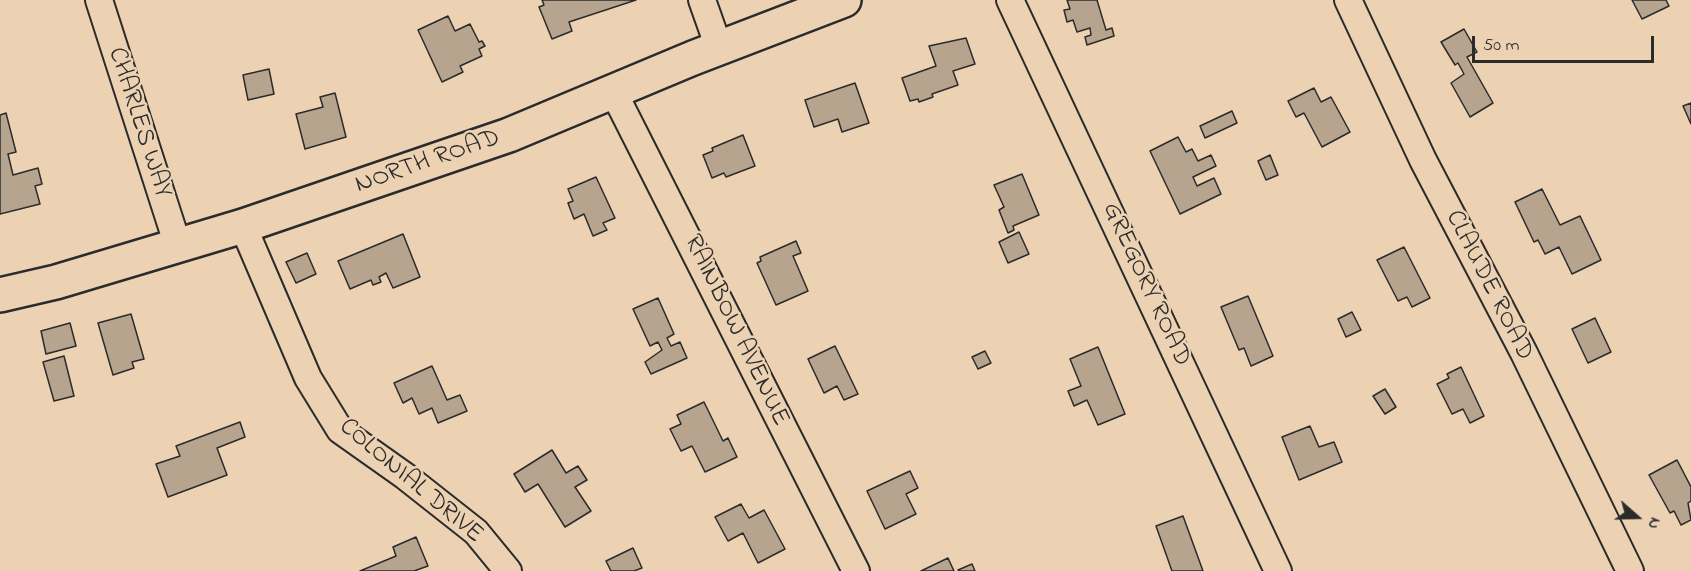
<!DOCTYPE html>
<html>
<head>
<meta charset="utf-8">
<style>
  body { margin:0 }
  #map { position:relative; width:1691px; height:571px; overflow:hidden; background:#ecd2b3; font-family:"Indie Flower",sans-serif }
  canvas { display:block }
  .north { position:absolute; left:1607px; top:487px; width:60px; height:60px; -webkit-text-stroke:4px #ecd2b3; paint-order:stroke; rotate:110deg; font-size:16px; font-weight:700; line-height:24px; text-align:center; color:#2b2b2b }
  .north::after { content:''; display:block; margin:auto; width:21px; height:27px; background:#2b2b2b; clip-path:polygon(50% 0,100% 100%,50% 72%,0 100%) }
  .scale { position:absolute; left:1472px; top:36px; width:182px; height:27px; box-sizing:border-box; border:3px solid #2b2b2b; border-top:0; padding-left:8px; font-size:18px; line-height:21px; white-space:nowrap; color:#2b2b2b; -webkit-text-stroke:4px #ecd2b3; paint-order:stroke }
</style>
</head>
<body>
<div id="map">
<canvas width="1691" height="571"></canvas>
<div class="north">N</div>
<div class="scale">50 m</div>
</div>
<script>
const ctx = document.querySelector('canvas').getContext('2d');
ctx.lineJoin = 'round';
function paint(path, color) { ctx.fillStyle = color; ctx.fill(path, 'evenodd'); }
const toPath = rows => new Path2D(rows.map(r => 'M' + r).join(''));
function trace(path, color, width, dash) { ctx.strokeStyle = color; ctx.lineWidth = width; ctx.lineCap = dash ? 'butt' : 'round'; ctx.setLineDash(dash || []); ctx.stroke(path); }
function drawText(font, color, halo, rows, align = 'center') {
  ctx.font = font + ' "Indie Flower",sans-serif'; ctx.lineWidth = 5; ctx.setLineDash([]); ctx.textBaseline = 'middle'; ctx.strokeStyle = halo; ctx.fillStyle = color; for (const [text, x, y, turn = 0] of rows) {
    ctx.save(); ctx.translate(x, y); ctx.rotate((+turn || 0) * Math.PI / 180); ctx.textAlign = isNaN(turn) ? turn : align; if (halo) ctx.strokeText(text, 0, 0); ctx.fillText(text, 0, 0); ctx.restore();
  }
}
const building = toPath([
  [542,0,636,0,569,22,572,31,552,39,539,7,544,5,542,0],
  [1067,0,1097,0,1106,30,1112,28,1114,36,1087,45,1085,37,1091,35,1090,28,1077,32,1073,20,1067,22,1064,10,1070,9,1067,0],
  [1632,0,1666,0,1669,6,1642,19,1632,0],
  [448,16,455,31,470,24,479,42,482,41,485,46,479,49,482,56,460,66,463,72,442,82,418,30,448,16],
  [1464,29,1477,52,1467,57,1493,103,1470,117,1451,83,1464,74,1458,63,1455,65,1441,42,1464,29],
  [966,38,975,64,953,71,958,85,932,94,933,97,919,102,918,99,910,101,902,78,936,66,929,46,966,38],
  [269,69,274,94,248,100,243,75,269,69],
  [855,83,869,123,842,132,838,119,814,127,805,100,855,83],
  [1314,88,1321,102,1331,97,1350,132,1322,147,1304,113,1296,117,1288,101,1314,88],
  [335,93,346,137,305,149,296,114,323,107,320,97,335,93],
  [1691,103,1691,124,1683,106,1691,103],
  [1232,111,1237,123,1205,138,1200,126,1232,111],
  [6,113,16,152,8,154,13,175,38,168,42,184,35,186,40,204,0,214,0,115,6,113],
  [743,135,755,166,726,177,724,173,712,178,703,155,713,151,712,148,743,135],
  [1178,137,1186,152,1192,149,1198,161,1211,155,1216,166,1193,177,1197,186,1214,178,1221,194,1180,214,1150,151,1178,137],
  [1270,155,1278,175,1266,180,1258,161,1270,155],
  [1022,174,1039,215,1013,226,1014,230,1008,233,999,210,1004,207,994,185,1022,174],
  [596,177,615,218,603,223,607,230,593,236,584,214,574,219,568,203,573,201,568,189,596,177],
  [1542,189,1560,225,1580,216,1601,260,1572,274,1559,247,1545,254,1538,240,1534,242,1515,202,1542,189],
  [1019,232,1029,254,1008,263,999,242,1019,232],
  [403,234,420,277,393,288,386,273,379,277,381,282,373,285,371,280,350,289,338,261,403,234],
  [796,241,801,253,793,256,808,291,776,305,757,263,761,261,760,257,796,241],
  [1404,247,1430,298,1412,307,1407,297,1398,301,1377,260,1404,247],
  [307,253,316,274,296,283,286,262,307,253],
  [1248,296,1273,356,1251,366,1244,348,1239,350,1221,307,1248,296],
  [658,298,674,334,667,338,671,346,680,342,687,358,651,374,645,362,662,350,658,342,650,346,633,309,658,298],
  [1352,312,1361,330,1346,337,1338,319,1352,312],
  [131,314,144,359,132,362,134,368,113,375,98,323,131,314],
  [1595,318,1611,352,1588,363,1572,329,1595,318],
  [70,323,76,346,46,354,41,331,70,323],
  [835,346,858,394,844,400,837,386,824,393,808,359,835,346],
  [1098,347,1125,414,1098,425,1087,400,1074,406,1068,391,1081,386,1070,359,1098,347],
  [985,351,991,363,978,369,972,357,985,351],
  [64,356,74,396,54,401,43,362,64,356],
  [432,366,447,400,460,395,467,411,438,423,432,408,419,414,412,398,403,403,394,383,432,366],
  [1461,367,1484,416,1470,423,1463,409,1452,414,1437,384,1449,378,1447,374,1461,367],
  [1385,389,1396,407,1385,414,1373,396,1385,389],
  [704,402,723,441,728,438,737,457,705,472,692,446,681,451,670,429,681,424,677,415,704,402],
  [240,422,245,437,217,448,227,475,168,497,156,464,180,456,176,446,240,422],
  [1310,426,1319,447,1334,442,1342,462,1299,480,1282,437,1310,426],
  [552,450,566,473,578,466,587,480,575,487,591,511,565,527,538,484,525,492,514,474,552,450],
  [1677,460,1691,487,1691,501,1688,503,1691,520,1681,525,1674,511,1670,513,1649,475,1677,460],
  [910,471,918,488,906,494,916,514,885,529,867,491,910,471],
  [741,504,749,518,764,510,785,549,758,563,743,533,728,541,715,517,741,504],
  [1183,516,1203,571,1172,571,1156,526,1183,516],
  [416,537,428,566,414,571,360,571,396,556,393,547,416,537],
  [633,548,642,568,634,571,611,571,606,561,633,548],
  [948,558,954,571,921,571,948,558],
  [972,564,975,571,959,571,958,570,972,564]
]);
paint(building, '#b6a48e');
trace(building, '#2b2b2b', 1.5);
const street = toPath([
  [99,0,178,246],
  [702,0,719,48],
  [1010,0,1278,571],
  [1348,0,1423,160,1524,353,1630,571],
  [613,91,856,571],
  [243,226,308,378,340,430,405,476,476,532,508,571]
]);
const secondary = toPath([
  [0,295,56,282,243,226,509,135,693,58,844,0]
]);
trace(street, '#2b2b2b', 30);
trace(secondary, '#2b2b2b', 38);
trace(street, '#ecd2b3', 26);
trace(secondary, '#ecd2b3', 33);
drawText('26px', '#2b2b2b', '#ecd2b3', [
  ["CHARLES WAY",138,123,72],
  ["NORTH ROAD",428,163,-19],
  ["GREGORY ROAD",1145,285,65],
  ["CLAUDE ROAD",1488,286,63],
  ["RAINBOW AVENUE",735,331,64],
  ["COLONIAL DRIVE",410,482,40]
]);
</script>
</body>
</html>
